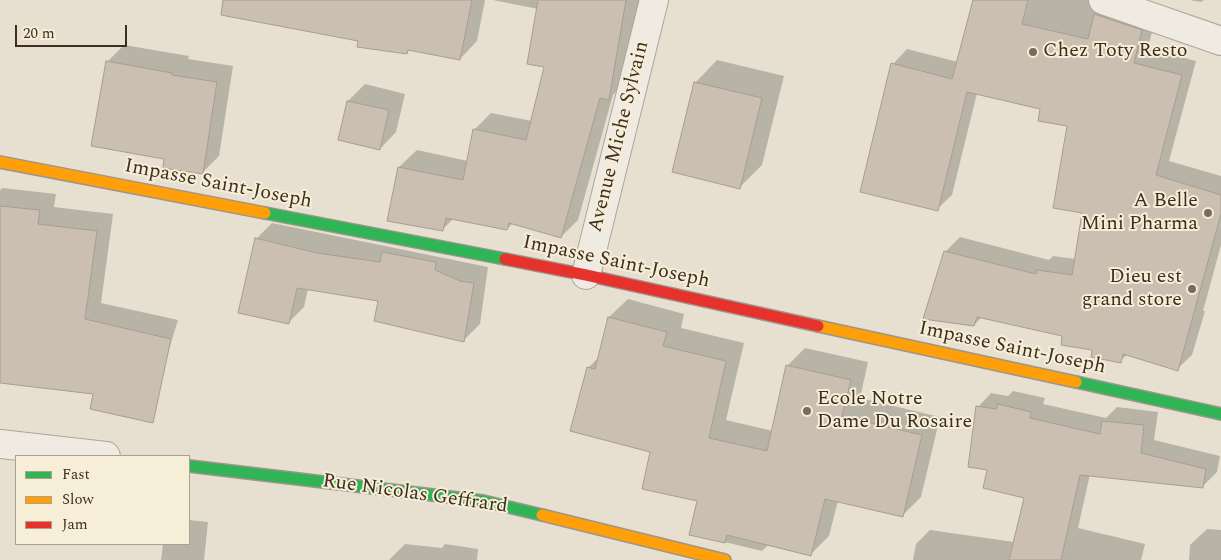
<!DOCTYPE html>
<html>
<head>
<meta charset="utf-8">
<style>
  body { margin:0 }
  #map { position:relative; width:1221px; height:560px; overflow:hidden; background:#e7e0d1; font-family:Spectral,serif }
  canvas { display:block }
  .legend { position:absolute; left:15px; top:455px; width:175px; height:90px; box-sizing:border-box; background:#f7eed8; border:1px solid #ada18e; margin:0; padding:6px 9px; list-style:none; font-size:15px; color:#3d2e20 }
  .legend li { display:flex; align-items:center; gap:10px; height:25px }
  .legend b { width:25px; border:1px solid #ada18e }
  .scale { position:absolute; left:15px; top:25px; width:112px; height:22px; box-sizing:border-box; border:2px solid #3d2e20; border-top:0; padding-left:6px; font-size:15px; line-height:18px; white-space:nowrap; color:#3d2e20; -webkit-text-stroke:4px #f7eed8; paint-order:stroke }
</style>
</head>
<body>
<div id="map">
<canvas width="1221" height="560"></canvas>
<ul class="legend">
<li><b style="height:6px;background:#30b455"></b>Fast</li>
<li><b style="height:6px;background:#ff9f0a"></b>Slow</li>
<li><b style="height:6px;background:#e5322d"></b>Jam</li>
</ul>
<div class="scale">20 m</div>
</div>
<script>
const ctx = document.querySelector('canvas').getContext('2d');
ctx.lineJoin = 'round';
function paint(path, color) { ctx.fillStyle = color; ctx.fill(path, 'evenodd'); }
const toPath = rows => new Path2D(rows.map(r => 'M' + r).join(''));
function trace(path, color, width, dash) { ctx.strokeStyle = color; ctx.lineWidth = width; ctx.lineCap = dash ? 'butt' : 'round'; ctx.setLineDash(dash || []); ctx.stroke(path); }
function drawText(font, color, halo, rows, align = 'center') {
  ctx.font = font + ' Spectral,serif'; ctx.lineWidth = 4; ctx.setLineDash([]); ctx.textBaseline = 'middle'; ctx.strokeStyle = halo; ctx.fillStyle = color; for (const [text, x, y, turn = 0] of rows) {
    ctx.save(); ctx.translate(x, y); ctx.rotate((+turn || 0) * Math.PI / 180); ctx.textAlign = isNaN(turn) ? turn : align; if (halo) ctx.strokeText(text, 0, 0); ctx.fillText(text, 0, 0); ctx.restore();
  }
}
paint(toPath([
  [263,0,485,0,477,41,460,59,410,49,407,52,359,40],
  [493,0,639,0,626,82,613,95,578,220,561,237,513,223,507,229,454,218,442,230,389,220,399,167,417,150,468,161,474,130,491,113,532,121,546,66,538,9],
  [974,0,1108,0,1156,16,1148,48,1196,61,1169,161,1221,176,1221,245,1203,311,1205,311,1192,355,1177,369,1128,354,1120,361,1064,335,982,317,974,325,945,252,960,237,1049,260,1053,256,1076,259,1083,212,1068,125,1042,108,977,93,952,195,937,209,893,64,907,49,958,62],
  [1190,0,1204,0,1201,2],
  [124,45,189,56,188,59,233,66,219,156,202,173,107,62],
  [717,60,784,76,762,165,740,187,695,83],
  [365,84,405,94,396,132,380,149,348,101],
  [3,188,56,194,54,207,113,214,101,303,178,320,153,401,0,382,0,190],
  [272,223,488,267,480,324,464,340,380,300,308,289,304,307,288,323,256,239],
  [628,299,684,314,681,328,744,343,726,420,773,431,787,366,805,348,868,362,860,398,940,417,921,497,903,515,838,501,829,536,810,555,769,544,762,551,691,534,698,500,652,451,588,368,600,356,609,317],
  [1013,391,1045,398,1043,404,1106,418,1117,407,1158,412,1154,440,1220,456,1217,472,1203,486,1090,474,1078,528,1145,544,1141,560,913,560,916,544,930,530,1014,542,1026,497,989,469,978,407,991,393,1008,396],
  [189,520,208,522,204,560,161,560,163,544,189,544],
  [1207,529,1221,530,1221,560,1189,560,1190,545],
  [405,544,442,548,445,544,478,549,477,560,389,560]
]), '#0003');
const building = toPath([
  [223,0,472,0,460,60,408,50,407,54,357,47,358,41,221,15,223,0],
  [538,0,626,0,609,100,600,98,561,238,509,223,507,230,446,218,443,231,387,221,398,167,463,180,473,129,526,140,544,67,527,64,538,0],
  [973,0,1028,0,1022,24,1088,39,1094,14,1142,30,1134,63,1182,75,1156,175,1221,195,1221,214,1178,371,1123,354,1121,363,1091,357,1092,350,1061,345,1062,336,977,317,974,326,923,319,944,251,1036,274,1037,270,1072,275,1082,213,1053,208,1067,126,1038,121,1040,109,967,92,938,211,860,192,891,63,952,79,973,0],
  [106,61,172,73,172,75,217,82,203,174,163,168,164,159,91,146,106,61],
  [694,82,762,98,740,189,672,172,694,82],
  [347,101,389,110,380,150,338,140,347,101],
  [0,206,40,210,38,224,97,231,85,319,171,339,153,423,90,409,93,394,0,383,0,206],
  [255,238,317,253,380,262,382,252,436,262,435,270,460,281,474,283,464,342,374,321,378,301,297,288,289,324,238,313,255,238],
  [608,317,667,332,663,346,726,361,709,438,767,451,786,365,851,380,842,416,922,435,903,517,825,499,811,556,727,535,725,543,689,535,697,501,642,489,650,452,570,431,587,367,595,369,608,317],
  [998,404,1031,412,1030,418,1100,434,1102,421,1144,425,1141,453,1206,469,1203,488,1080,475,1061,560,1009,560,1024,498,983,488,987,470,968,467,976,406,996,409,998,404]
]);
paint(building, '#cbbfb2');
trace(building, '#a89c90', 1);
const street = toPath([
  [1103,0,1221,41],
  [586,275,654,0],
  [0,444,106,456]
]);
const fast = toPath([
  [265,213,505,259],
  [1076,382,1221,414],
  [189,466,483,501,542,515]
]);
const slow = toPath([
  [0,162,265,213],
  [818,326,1076,382],
  [542,515,725,560]
]);
const jam = toPath([
  [505,259,586,275,818,326]
]);
trace(street, '#ada599', 30);
trace(fast, '#9c958a', 14);
trace(slow, '#9c958a', 14);
trace(jam, '#9c958a', 14);
trace(street, '#efebe3', 28);
trace(fast, '#30b455', 11);
trace(slow, '#ff9f0a', 11);
trace(jam, '#e5322d', 11);
for (const [x, y, r, color] of [
  [1033,52,5,"#786c5e"],
  [1208,213,5,"#786c5e"],
  [1192,289,5,"#786c5e"],
  [807,411,5,"#786c5e"]
]) { const dot = new Path2D(); dot.arc(x, y, r, 0, 2 * Math.PI); ctx.fillStyle = color; ctx.fill(dot); trace(dot, '#f7eed8', 2); }
drawText('20px', '#3d2e20', '#f7eed8', [
  ["Chez Toty Resto",1043,52],
  ["A Belle",1198,202,"right"],
  ["Mini Pharma",1198,225,"right"],
  ["Dieu est",1182,278,"right"],
  ["grand store",1182,301,"right"],
  ["Ecole Notre",817,400],
  ["Dame Du Rosaire",817,423]
], 'left');
drawText('20px', '#3d2e20', '#f7eed8', [
  ["Avenue Miche Sylvain",620,137,-76],
  ["Impasse Saint-Joseph",218,185,11],
  ["Impasse Saint-Joseph",616,263,12],
  ["Impasse Saint-Joseph",1012,349,12],
  ["Rue Nicolas Geffrard",415,495,8]
]);
</script>
</body>
</html>
